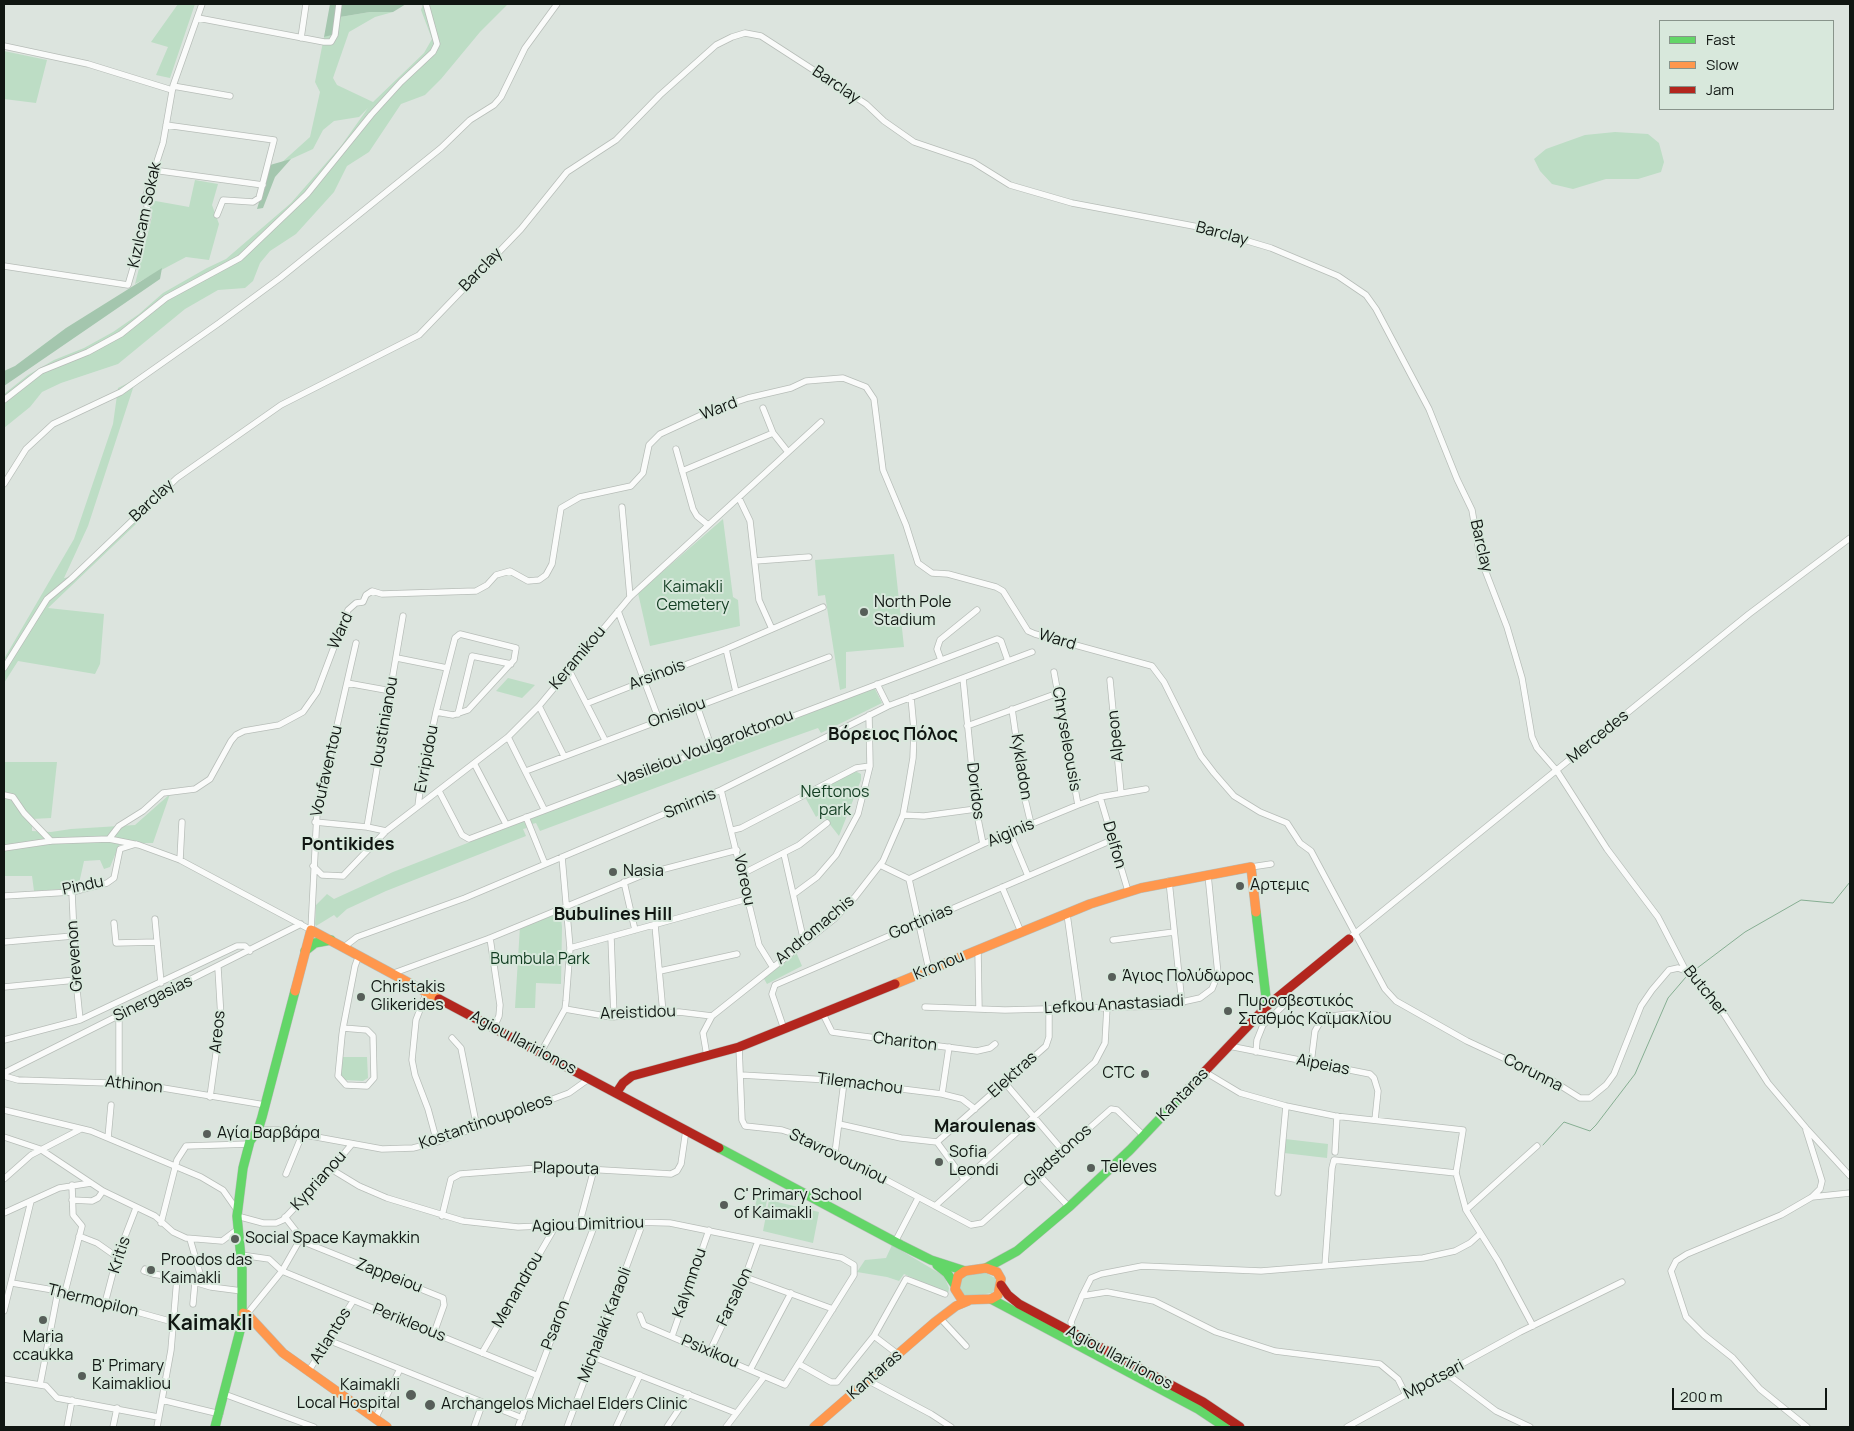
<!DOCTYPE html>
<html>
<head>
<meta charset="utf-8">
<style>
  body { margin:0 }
  #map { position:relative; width:1854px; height:1431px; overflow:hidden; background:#dce4de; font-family:Manrope,sans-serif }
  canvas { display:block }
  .frame { position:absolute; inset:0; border:5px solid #101612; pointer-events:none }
  .legend { position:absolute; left:1659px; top:20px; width:175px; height:90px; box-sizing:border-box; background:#d8e8dc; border:1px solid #88948b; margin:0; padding:6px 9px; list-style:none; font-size:15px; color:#101612 }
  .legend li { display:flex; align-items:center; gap:10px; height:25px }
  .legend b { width:25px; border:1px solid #88948b }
  .scale { position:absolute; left:1672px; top:1388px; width:155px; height:22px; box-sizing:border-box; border:2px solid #101612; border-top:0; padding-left:6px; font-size:15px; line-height:18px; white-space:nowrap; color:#101612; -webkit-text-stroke:4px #d8e8dc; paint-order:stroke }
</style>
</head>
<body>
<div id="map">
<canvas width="1854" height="1431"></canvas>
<div class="frame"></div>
<ul class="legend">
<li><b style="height:6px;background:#63d668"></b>Fast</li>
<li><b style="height:6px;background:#ff974d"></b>Slow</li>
<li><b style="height:6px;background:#b3261e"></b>Jam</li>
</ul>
<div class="scale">200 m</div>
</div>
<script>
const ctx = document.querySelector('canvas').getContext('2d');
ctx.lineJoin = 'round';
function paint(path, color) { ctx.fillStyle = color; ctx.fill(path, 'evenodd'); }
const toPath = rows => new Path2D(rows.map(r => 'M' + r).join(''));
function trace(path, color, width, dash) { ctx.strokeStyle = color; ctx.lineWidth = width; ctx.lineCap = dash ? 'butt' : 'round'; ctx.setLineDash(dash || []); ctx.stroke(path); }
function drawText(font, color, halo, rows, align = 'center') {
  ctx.font = font + ' Manrope,sans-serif'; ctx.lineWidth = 4; ctx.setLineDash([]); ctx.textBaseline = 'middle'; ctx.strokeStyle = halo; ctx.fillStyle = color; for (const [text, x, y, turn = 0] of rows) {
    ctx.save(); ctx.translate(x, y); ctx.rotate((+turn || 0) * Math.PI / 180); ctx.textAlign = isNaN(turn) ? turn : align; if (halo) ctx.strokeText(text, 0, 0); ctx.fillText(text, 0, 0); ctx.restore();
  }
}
paint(toPath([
  [178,4,195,4,170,78,156,75,168,47,151,42],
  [423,4,508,4,480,32,441,79,425,95,401,104,369,152,347,166,334,192,296,234,270,251,260,263,253,281,245,288,218,290,185,309,118,364,61,383,42,392,30,407,4,428,4,394,28,375,54,360,84,348,113,332,139,314,163,293,207,268,226,259,291,203,341,146,368,108,359,117,334,121,323,130,313,149,280,164,310,137,320,92,315,82,324,37,332,34,340,17,370,12,393,12,375,17,349,32,333,78,337,85,373,102,424,53,432,39,421,10],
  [4,51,47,60,36,103,4,99],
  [1615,132,1648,134,1659,143,1664,162,1661,172,1638,179,1606,179,1573,189,1552,184,1540,171,1534,159,1546,149,1585,135],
  [195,180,218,184,212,205,219,224,209,260,186,257,135,284,152,217,150,200,189,207],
  [136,379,88,526,64,578,70,577,135,513,136,524,48,608,104,614,100,664,95,674,18,661,4,683,4,659,74,539,113,424,118,388],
  [723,519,733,597,738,600,740,626,650,646,638,593],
  [894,554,904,647,846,652,846,688,840,690,825,595,818,596,815,560],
  [508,678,535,685,522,698,496,691],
  [874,687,882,703,821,733,818,728,773,744,540,831,536,823,532,824,530,820,530,817],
  [4,762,57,762,51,818,32,819,32,831,51,832,71,829,135,825,170,794,153,843,120,843,110,867,104,869,100,860,84,861,78,888,34,891,32,876,4,876],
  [855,771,861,774,861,780,839,836,821,813,816,817,805,797],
  [524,821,527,828,523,829,526,836,386,891,347,909,337,918,334,915,316,926,315,924,316,905,327,894,334,899,393,872],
  [554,915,561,918,562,927,561,984,536,983,535,1008,515,1008,520,926],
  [796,952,802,966,767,984,763,977],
  [342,1057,367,1057,368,1078,363,1081,345,1080,341,1076],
  [1285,1139,1328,1144,1327,1158,1284,1153],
  [757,1197,767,1200,763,1220,753,1217],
  [769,1200,819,1212,813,1243,763,1231],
  [892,1245,944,1276,949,1288,948,1294,904,1274,899,1281,887,1277,857,1272,865,1260,886,1258],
  [984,1272,995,1278,997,1286,992,1293,966,1297,959,1293,958,1280,968,1273]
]), '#bdddc5');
paint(toPath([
  [330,4,406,4,393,12,370,12,340,17,332,35,324,37],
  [291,159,275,177,263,208,257,209,270,165],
  [162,268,160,279,4,386,4,371,15,366,66,328]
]), '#a4c6ae');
trace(toPath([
  [1692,972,1745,932,1801,900,1833,903,1850,882],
  [1543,1145,1564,1122,1590,1131,1596,1125,1635,1074,1668,998,1686,977]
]), '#86ae92', 1);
const street = toPath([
  [198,18,324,42,331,42,335,35,339,4],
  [301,38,306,4],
  [4,46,88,64,172,90],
  [173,86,230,96],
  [166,125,274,140,259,198,253,202,223,200,217,215],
  [153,170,263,185],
  [4,266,128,285,148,217,146,195,163,143,173,86,202,4],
  [4,400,41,371,88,352,121,334,166,298,240,258,307,194,371,115,401,82,433,52,437,44,426,4],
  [763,408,773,433,788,452],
  [676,449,693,509,697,516,708,525],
  [682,471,773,433],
  [4,484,26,449,53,424,121,392,219,323,280,278,441,148,470,120,494,105,501,97,525,48,557,4],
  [739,498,750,521,759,600,772,629],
  [622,507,630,597],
  [755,561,809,557],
  [618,611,659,720],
  [726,649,736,692],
  [397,658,447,668],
  [941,660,937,649,940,640,977,610],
  [4,668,47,599,71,579,177,478,281,405,419,335,521,229,567,172,616,140,660,95,716,45,732,37,745,33,761,36,866,104,884,121,914,142,973,162,1010,185,1072,203,1204,228,1271,248,1338,276,1366,295,1376,309,1429,409,1457,479,1472,510,1480,557,1507,627,1522,678,1532,737,1537,748,1557,771,1607,849,1658,917,1686,971,1722,1011,1768,1083,1806,1128,1850,1176],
  [569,670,605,740],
  [1054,672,1078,805],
  [963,678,976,809,983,844],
  [1110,680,1121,793],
  [347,683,391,691],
  [877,684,888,706],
  [588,703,726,649,823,607],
  [539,706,564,756],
  [697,706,711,746],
  [1012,709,1025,799,1031,824],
  [458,714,472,656,511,664],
  [967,726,1058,693],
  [508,737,544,809],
  [475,765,506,824],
  [526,771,829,657],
  [721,790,759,945,772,966],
  [439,791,462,835,469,839,997,639,1001,641,1008,661],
  [4,795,13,797,24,813,51,841],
  [1100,797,1128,891],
  [418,806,421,783,436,712,455,638,460,634,516,648,514,660,468,710,453,715,436,712],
  [903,815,924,816,976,809],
  [526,817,545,864],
  [315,822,367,827,386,831],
  [367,827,403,616],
  [733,830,741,828,856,768,870,766],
  [1010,833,1028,876],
  [109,839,139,845,180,860,311,930,317,813,356,643],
  [4,848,51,841,109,839,119,826,143,811,163,793,195,789,210,779,231,741,236,735,244,731,279,725,303,712,317,692,348,610,356,603,363,602,366,595,372,591,382,594,476,591,487,585,496,575,510,571,528,581,539,580,546,575,552,564,561,508,580,497,631,486,643,473,649,445,660,434,712,410,748,398,791,388,806,381,843,378,866,387,874,399,883,470,906,525,918,563,932,573,948,574,996,587,1003,591,1028,631,1035,634,1152,666,1164,682,1201,756,1214,773,1234,796,1260,812,1287,823,1300,843,1311,851,1385,989,1396,1001,1467,1041,1553,1081,1580,1098,1590,1098,1606,1085,1614,1074,1641,1006,1652,990,1669,970,1678,968,1686,971],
  [784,854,804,942],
  [180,860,182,822],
  [880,865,909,879,983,844,1078,805,1100,797,1146,789],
  [313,866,322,875,343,876,386,831,508,737,539,706,630,597,821,422],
  [1251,867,1271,864],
  [742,874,799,845,827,823],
  [909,879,929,970],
  [1169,881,1182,1004],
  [624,882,635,930],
  [1002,887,1021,932],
  [72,892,76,980,80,1020],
  [794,894,817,877,836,855,858,814,870,766,869,715],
  [4,896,72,892,107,883,114,878,120,849,136,844],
  [1067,914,1080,1007],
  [155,919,161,983],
  [114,923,116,943,157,942],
  [655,925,663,1013],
  [1352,936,1749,614,1850,538],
  [611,937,614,1017],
  [490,938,500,1005,499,1016,494,1027],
  [1113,940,1174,932],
  [4,942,73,936],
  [344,947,357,937,465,898,721,790,888,706,1032,652],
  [570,948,747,899],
  [978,950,979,1009],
  [660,971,737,954],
  [394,973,490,938,645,874,737,850],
  [4,987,76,980],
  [427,991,416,1020,412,1060,415,1075,428,1109,437,1142],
  [925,1007,1005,1010,1164,1006,1200,998,1212,989,1218,974,1208,875],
  [565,1009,611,1017,679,1012,712,1016],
  [823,1014,832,1032,846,1034,977,1051,990,1048,995,1044],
  [343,1028,367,1030,373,1036,374,1078,367,1086,346,1085,338,1076,342,1035,343,1028,355,966,359,955],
  [784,1029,772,994,775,985,1112,840],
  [452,1038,461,1048,477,1128],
  [4,1040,80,1020,237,946,245,946,250,951],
  [1229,1046,1370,1074,1374,1078,1378,1091,1375,1120],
  [739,1047,742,1120,745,1126,782,1130,794,1134,835,1153,971,1225,982,1223,1111,1109,1117,1110,1143,1135],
  [541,1052,565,1009,566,1001,570,948,562,857],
  [1256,1052,1257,1040,1263,1025,1284,1005],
  [707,1056,703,1033,712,1016,834,919,855,897,883,861,903,815,908,788,913,758,914,730,911,697],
  [1311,1063,1315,1031,1323,1017,1349,1014,1376,1015],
  [1205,1072,1240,1093,1286,1106,1335,1116,1463,1130,1456,1173,1466,1210,1498,1261,1533,1326],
  [4,1073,301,924],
  [741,1075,829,1080,942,1094,962,1099,975,1109],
  [4,1076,18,1080,139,1084,265,1105],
  [119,1082,119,1015],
  [1005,1083,1063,1151],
  [942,1094,949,1047],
  [210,1097,221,1018,218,968],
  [4,1110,91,1131,201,1177,223,1190,237,1210],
  [839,1124,901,1138,937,1142,1046,1046,1049,1037,1049,1009],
  [258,1130,278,1130,382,1149,413,1148,437,1142,569,1093,590,1078],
  [1806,1130,1822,1181,1820,1189,1812,1197,1781,1215,1687,1254,1676,1261,1671,1271,1686,1317,1704,1335,1733,1358,1760,1389,1807,1427],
  [4,1137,40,1149,103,1191,155,1216,173,1232,186,1238,222,1241,238,1229],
  [108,1138,111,1105],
  [937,1142,964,1179],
  [1335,1152,1337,1116],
  [835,1153,844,1082],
  [331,1169,359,1186,387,1198,463,1221,518,1227,634,1222,670,1223,842,1258,854,1265,854,1275,785,1385,644,1325,640,1315],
  [286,1174,302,1135],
  [1038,1174,1069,1207],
  [4,1179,31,1155,81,1129],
  [1278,1193,1286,1106],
  [1812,1197,1850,1193],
  [72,1200,92,1201,98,1198,103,1191],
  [935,1206,1095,1062,1105,1043,1107,1007],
  [1466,1210,1537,1146],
  [4,1213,59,1188,91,1183],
  [237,1216,263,1223,276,1223,283,1220,331,1169,352,1144],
  [442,1216,451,1179,460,1174,551,1167,671,1174,677,1171,681,1164,686,1130],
  [161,1223,177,1160,186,1146,250,1144],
  [579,1225,594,1169],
  [79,1236,97,1243,117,1257],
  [190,1239,203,1284],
  [299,1240,443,1298,444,1305,434,1333],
  [895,1242,918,1198],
  [241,1255,269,1259,282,1271,536,1375],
  [1325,1265,1332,1168,1334,1160,1456,1173],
  [145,1269,144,1271,153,1274,184,1279,211,1287,242,1291],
  [745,1277,833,1309],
  [12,1283,65,1292,173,1322],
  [65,1292,82,1226,73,1215,72,1185],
  [1082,1296,1107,1292,1154,1301,1216,1332,1275,1351,1380,1364,1398,1379,1406,1395],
  [105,1303,117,1257,136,1208],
  [193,1304,195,1282],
  [4,1311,31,1201],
  [247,1314,282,1271,298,1243,299,1235,285,1217],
  [940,1318,966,1346],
  [1074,1334,1071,1322,1082,1296,1091,1278,1101,1274,1142,1266,1261,1271,1423,1258,1455,1251,1470,1243,1480,1234],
  [672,1336,709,1230],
  [874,1336,899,1355],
  [328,1340,522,1418],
  [710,1351,745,1277,758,1241],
  [482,1353,555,1227],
  [593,1357,736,1413],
  [799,1364,831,1382,837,1382,874,1336,906,1279,945,1294],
  [750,1370,791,1293],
  [308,1372,353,1301],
  [1444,1376,1451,1377,1496,1411,1530,1427],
  [4,1379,46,1386,57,1398,158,1417],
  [869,1381,931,1414,951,1427],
  [40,1385,58,1291],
  [224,1394,314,1427],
  [162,1400,220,1414],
  [375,1419,400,1369],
  [67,1427,72,1400],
  [113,1427,117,1408],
  [157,1427,171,1350,177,1278],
  [474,1427,483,1402],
  [518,1427,595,1224],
  [567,1427,643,1222],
  [616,1427,640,1375],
  [667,1427,689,1394],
  [726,1427,764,1377],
  [1347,1427,1520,1332,1622,1282]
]);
const fast = toPath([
  [1256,912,1267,1006],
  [305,951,315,943,331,940],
  [719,1148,901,1245,931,1260,965,1271],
  [937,1265,947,1273,955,1285],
  [986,1268,1017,1251,1069,1207,1130,1150,1189,1088],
  [991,1299,1198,1409,1225,1427],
  [215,1427,242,1323,242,1269,237,1216,243,1168,250,1141,258,1130,262,1117,295,991]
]);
const slow = toPath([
  [895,984,1090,904,1141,888,1251,867,1256,912],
  [295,991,311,930,439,999],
  [986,1268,997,1272,1001,1279,998,1295,991,1299,962,1300,955,1289,958,1276,965,1271,986,1268],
  [243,1313,247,1314,283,1353,387,1427],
  [814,1427,935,1322,956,1306,968,1301]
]);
const jam = toPath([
  [439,999,719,1148],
  [1189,1088,1267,1006,1349,939],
  [617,1092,623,1083,632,1076,739,1047,895,984],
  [1001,1285,1008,1295,1019,1304,1203,1402,1240,1427]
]);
trace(street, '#b7bdb8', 7);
trace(fast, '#b7bdb8', 10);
trace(slow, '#b7bdb8', 10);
trace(jam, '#b7bdb8', 10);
trace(street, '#fafbfa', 5.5);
trace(fast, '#63d668', 9);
trace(slow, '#ff974d', 9);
trace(jam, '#b3261e', 9);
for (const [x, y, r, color] of [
  [864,612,5,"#575e59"],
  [613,872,5,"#575e59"],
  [1240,886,5,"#575e59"],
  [1112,977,5,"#575e59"],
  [361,997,5,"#575e59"],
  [1228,1011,5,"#575e59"],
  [1145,1074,5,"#575e59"],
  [207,1134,5,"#575e59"],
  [939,1162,5,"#575e59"],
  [1091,1168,5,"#575e59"],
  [724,1205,5,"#575e59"],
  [235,1239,5,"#575e59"],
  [151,1270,5,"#575e59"],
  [43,1320,5,"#575e59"],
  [82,1376,5,"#575e59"],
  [411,1395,6,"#575e59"],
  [430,1405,6,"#575e59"]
]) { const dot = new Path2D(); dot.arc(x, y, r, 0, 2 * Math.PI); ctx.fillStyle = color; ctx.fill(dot); trace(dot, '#d8e8dc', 2); }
drawText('16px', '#101612', '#d8e8dc', [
  ["Barclay",836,85,34],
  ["Kızılcam Sokak",145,215,-78],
  ["Barclay",1222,234,15],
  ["Barclay",481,270,-46],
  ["Ward",719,409,-21],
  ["Barclay",152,501,-43],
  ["Barclay",1481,546,77],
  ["Ward",341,631,-66],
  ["Ward",1057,640,17],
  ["Keramikou",578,658,-50],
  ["Arsinois",657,675,-21],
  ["Onisilou",677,713,-20],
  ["Ioustinianou",385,722,-80],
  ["Alpeon",1116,736,-96],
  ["Mercedes",1598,737,-39],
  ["Chryseleousis",1066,739,80],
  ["Vasileiou Voulgaroktonou",706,748,-21],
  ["Evripidou",427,759,-79],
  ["Kykladon",1021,767,81],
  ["Voufaventou",327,771,-77],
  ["Doridos",975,791,83],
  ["Smirnis",690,804,-23],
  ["Aiginis",1011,833,-23],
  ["Delfon",1114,845,74],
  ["Voreou",744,880,78],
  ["Pindu",83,886,-12],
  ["Gortinias",921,922,-23],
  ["Andromachis",815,930,-40],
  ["Grevenon",75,956,-94],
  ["Kronou",939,966,-22],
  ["Butcher",1705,991,51],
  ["Sinergasias",153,999,-26],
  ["Lefkou Anastasiadi",1114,1005,-3],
  ["Areistidou",638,1013,-2],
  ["Areos",218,1032,-84],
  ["Chariton",905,1042,7],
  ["Agiou Ilaririonos",523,1043,28],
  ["Aipeias",1323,1065,11],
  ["Corunna",1533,1073,27],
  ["Elektras",1013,1075,-42],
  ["Tilemachou",860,1084,7],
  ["Athinon",134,1085,6],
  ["Kantaras",1183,1095,-46],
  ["Kostantinoupoleos",486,1122,-19],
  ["Gladstonos",1058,1156,-42],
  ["Stavrovouniou",838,1157,26],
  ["Plapouta",566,1169,1],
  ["Kyprianou",319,1181,-48],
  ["Agiou Dimitriou",588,1225,-2],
  ["Kritis",120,1255,-72],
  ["Zappeiou",389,1276,21],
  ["Kalymnou",690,1283,-71],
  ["Menandrou",518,1290,-60],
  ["Farsalon",735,1297,-65],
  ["Thermopilon",93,1301,14],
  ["Perikleous",409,1323,22],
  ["Psaron",556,1325,-69],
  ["Michalaki Karaoli",605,1325,-69],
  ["Atlantos",331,1336,-58],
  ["Psixikou",710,1352,23],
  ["Agiou Ilaririonos",1119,1358,28],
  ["Kantaras",875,1375,-41],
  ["Mpotsari",1434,1380,-28]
]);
drawText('16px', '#113c21', '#d8e8dc', [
  ["Kaimakli",693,588],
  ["Cemetery",693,606],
  ["Neftonos",835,793],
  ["park",835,811],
  ["Bumbula Park",540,960]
]);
drawText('16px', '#101612', '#d8e8dc', [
  ["North Pole",874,603],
  ["Stadium",874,621],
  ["Nasia",623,872],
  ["Αρτεμις",1250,886],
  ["Άγιος Πολύδωρος",1122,977],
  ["Christakis",371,988],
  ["Glikerides",371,1006],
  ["Πυροσβεστικός",1238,1002],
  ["Σταθμός Καϊμακλίου",1238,1020],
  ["CTC",1135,1074,"right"],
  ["Αγία Βαρβάρα",217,1134],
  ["Sofia",949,1153],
  ["Leondi",949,1171],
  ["Televes",1101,1168],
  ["C' Primary School",734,1196],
  ["of Kaimakli",734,1214],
  ["Social Space Kaymakkin",245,1239],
  ["Proodos das",161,1261],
  ["Kaimakli",161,1279],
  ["Maria",43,1338,"center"],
  ["ccaukka",43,1356,"center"],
  ["B' Primary",92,1367],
  ["Kaimakliou",92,1385],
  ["Kaimakli",400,1386,"right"],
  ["Local Hospital",400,1404,"right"],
  ["Archangelos Michael Elders Clinic",441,1405]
], 'left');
drawText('bold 18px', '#101612', '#d8e8dc', [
  ["Βόρειος Πόλος",893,735],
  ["Pontikides",348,845],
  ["Bubulines Hill",613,915],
  ["Maroulenas",985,1127]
]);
drawText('bold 21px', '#101612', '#d8e8dc', [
  ["Kaimakli",210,1324]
]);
</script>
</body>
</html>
